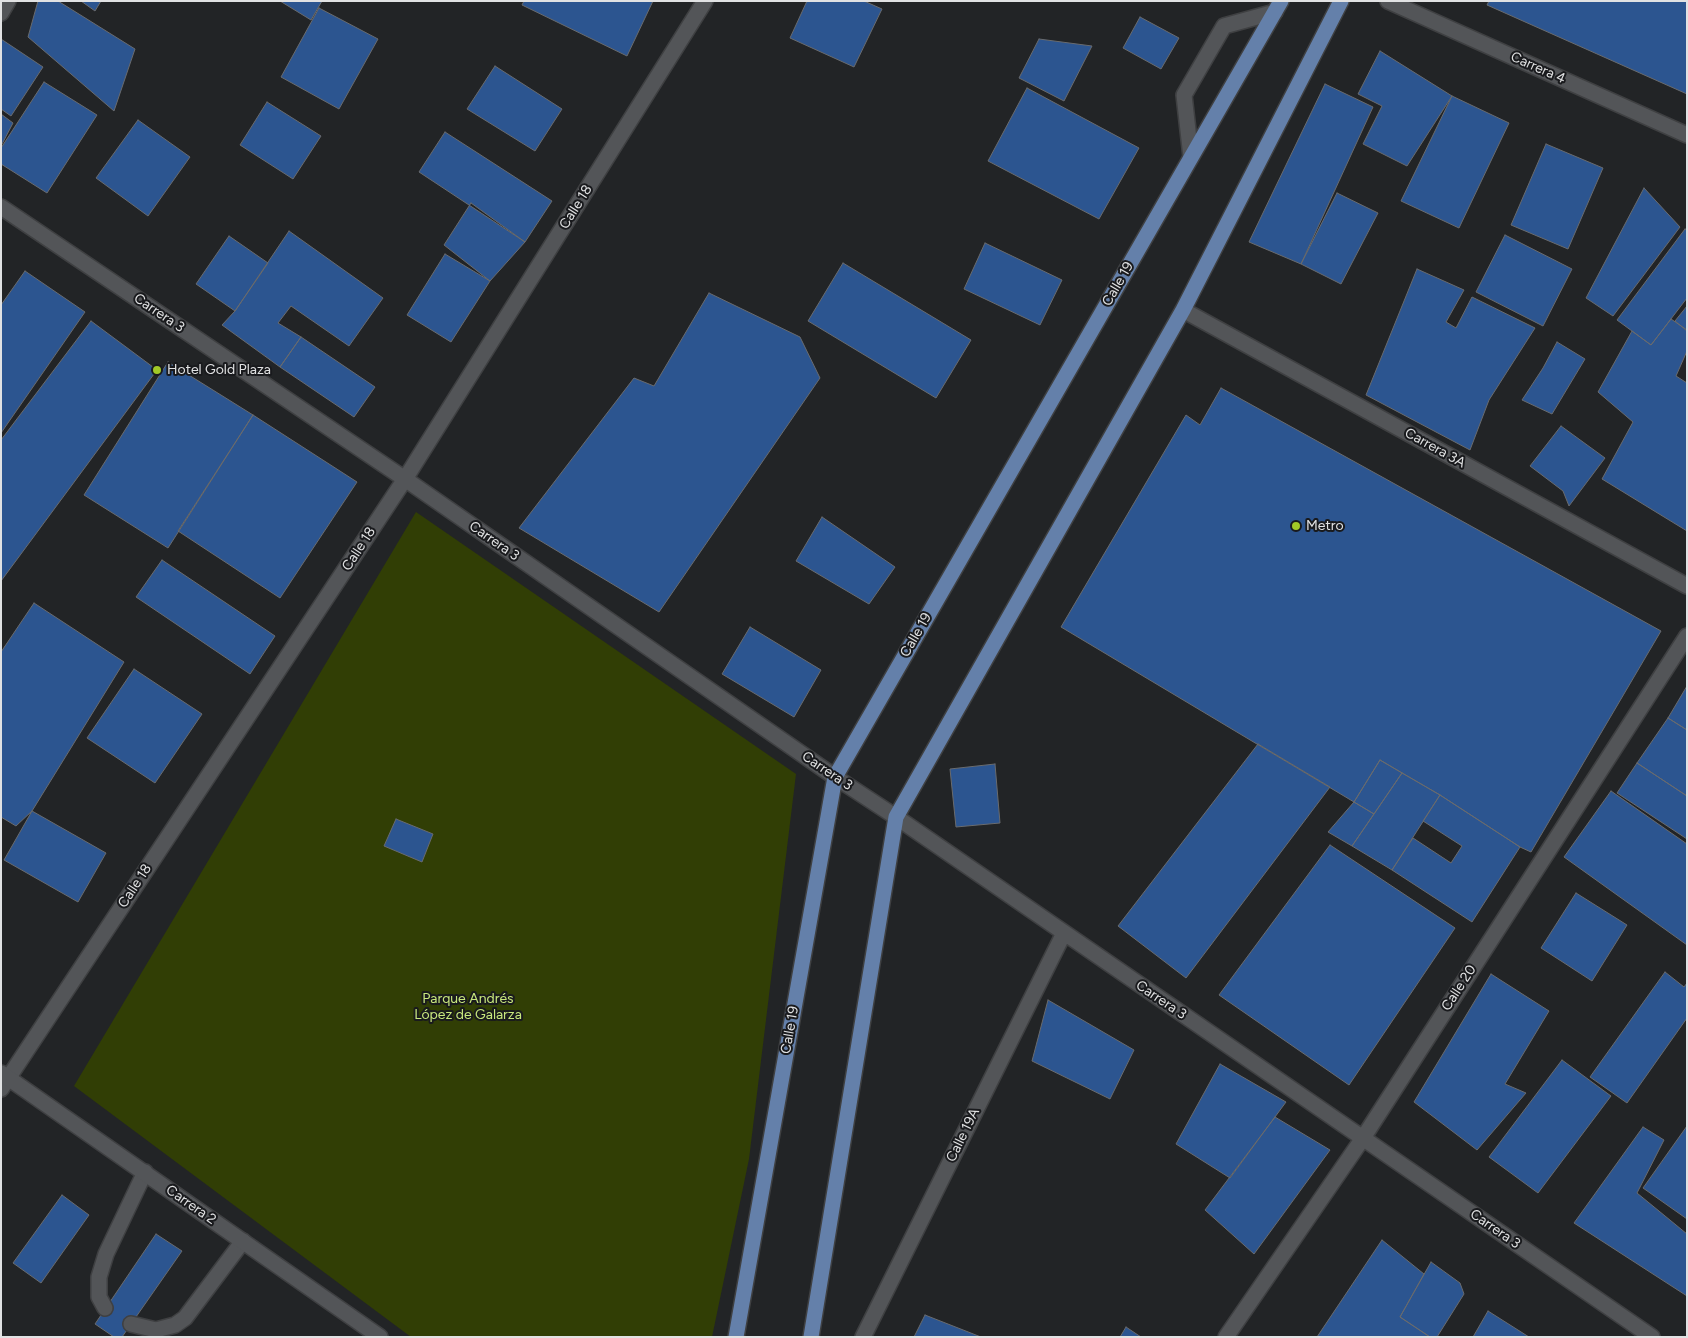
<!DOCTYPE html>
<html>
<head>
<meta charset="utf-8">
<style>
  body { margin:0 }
  #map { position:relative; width:1688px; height:1338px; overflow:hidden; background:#222426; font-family:Figtree,sans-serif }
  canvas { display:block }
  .frame { position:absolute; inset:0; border:2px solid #e1e2e3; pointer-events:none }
</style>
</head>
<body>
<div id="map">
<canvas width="1688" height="1338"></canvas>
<div class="frame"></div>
</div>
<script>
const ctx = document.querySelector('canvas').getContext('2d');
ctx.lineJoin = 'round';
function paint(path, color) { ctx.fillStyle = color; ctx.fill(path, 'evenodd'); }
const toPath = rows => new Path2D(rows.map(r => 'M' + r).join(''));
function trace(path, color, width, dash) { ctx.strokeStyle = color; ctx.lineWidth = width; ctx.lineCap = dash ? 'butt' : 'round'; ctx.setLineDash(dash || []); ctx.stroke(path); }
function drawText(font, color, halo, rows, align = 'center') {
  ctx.font = font + ' Figtree,sans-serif'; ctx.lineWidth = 4; ctx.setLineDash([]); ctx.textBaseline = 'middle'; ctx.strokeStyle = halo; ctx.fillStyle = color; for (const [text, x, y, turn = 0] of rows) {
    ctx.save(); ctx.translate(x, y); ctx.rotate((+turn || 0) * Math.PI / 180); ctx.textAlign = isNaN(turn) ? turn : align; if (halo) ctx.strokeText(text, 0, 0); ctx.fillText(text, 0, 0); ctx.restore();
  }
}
paint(toPath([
  [416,512,796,774,749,1159,712,1337,411,1337,74,1086]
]), '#313e05');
const building = toPath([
  [38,1,58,1,135,49,114,111,28,37,38,1],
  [81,1,101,1,95,11,81,1],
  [280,1,322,1,311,20,280,1],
  [524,1,653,1,627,56,522,5,524,1],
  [807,1,864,1,882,9,854,67,790,38,807,1],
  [1489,1,1687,1,1687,94,1487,5,1489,1],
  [319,8,378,39,339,109,281,77,319,8],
  [1140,17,1179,38,1161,69,1123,48,1140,17],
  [1,39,43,67,11,116,1,109,1,39],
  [1039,39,1092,46,1064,101,1019,78,1039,39],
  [1380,51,1452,96,1407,166,1363,144,1382,106,1358,94,1380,51],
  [495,66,562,109,535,151,467,109,495,66],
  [44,82,97,115,47,193,1,164,1,148,44,82],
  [1325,84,1373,107,1301,264,1249,242,1325,84],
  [1027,88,1139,148,1099,219,988,161,1027,88],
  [1452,96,1509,123,1459,228,1401,201,1452,96],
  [267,102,321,136,293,179,240,145,267,102],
  [1,114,13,123,1,146,1,114],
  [138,120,190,157,148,216,96,178,138,120],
  [445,132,552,201,525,242,419,172,445,132],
  [1546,144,1603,168,1568,249,1511,225,1546,144],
  [1644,188,1680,227,1613,316,1586,298,1644,188],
  [1337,193,1378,213,1341,284,1301,264,1337,193],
  [471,203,525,242,490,281,444,245,471,203],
  [1685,229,1687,230,1687,298,1651,345,1617,320,1685,229],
  [289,231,383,298,349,346,291,306,278,323,301,337,280,367,222,325,235,311,289,231],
  [1505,235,1572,269,1543,326,1476,292,1505,235],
  [229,236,268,263,235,311,196,284,229,236],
  [985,243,1062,280,1040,325,964,289,985,243],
  [445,254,490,281,451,342,407,315,445,254],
  [843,263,971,340,936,398,808,321,843,263],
  [1417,269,1464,290,1446,322,1456,328,1472,297,1535,328,1489,400,1470,450,1366,395,1417,269],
  [25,271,85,312,1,433,1,305,25,271],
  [709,293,800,337,820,378,659,612,519,528,634,378,654,386,709,293],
  [1687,306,1687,331,1675,321,1687,306],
  [1671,319,1687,330,1687,351,1676,376,1687,383,1687,531,1602,479,1633,422,1598,392,1632,331,1651,345,1671,319],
  [91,321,157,370,1,581,1,440,91,321],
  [301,337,375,387,354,417,280,367,301,337],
  [1557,342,1585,359,1552,414,1522,400,1543,368,1557,342],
  [168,362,253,415,168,548,84,495,168,362],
  [1221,388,1661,631,1531,852,1520,847,1440,795,1380,760,1354,802,1061,627,1186,415,1200,425,1221,388],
  [253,415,357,482,280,598,178,531,253,415],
  [1561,426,1605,458,1569,506,1563,491,1530,466,1561,426],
  [822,517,895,567,869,604,796,561,822,517],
  [162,560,275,636,250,674,136,597,162,560],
  [34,603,124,662,32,811,16,826,1,817,1,652,34,603],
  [750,627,821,670,794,717,722,674,750,627],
  [134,669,202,714,155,783,87,738,134,669],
  [1687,686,1687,730,1668,718,1687,686],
  [1668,718,1687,730,1687,796,1637,763,1668,718],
  [1258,744,1330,787,1186,978,1118,926,1258,744],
  [1380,760,1402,773,1374,814,1354,802,1380,760],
  [1637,763,1687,796,1687,839,1617,793,1637,763],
  [995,764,1000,823,956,827,950,769,995,764],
  [1402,773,1440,795,1392,870,1352,846,1402,773],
  [1611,791,1687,844,1687,945,1564,857,1611,791],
  [1440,795,1520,847,1472,922,1392,870,1413,838,1451,863,1462,846,1423,821,1440,795],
  [1354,802,1374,814,1352,846,1328,832,1354,802],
  [32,811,106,853,78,902,4,860,32,811],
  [396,819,433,834,422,862,384,846,396,819],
  [1330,845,1455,928,1349,1085,1219,995,1330,845],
  [1576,893,1627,925,1592,981,1541,948,1576,893],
  [1665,972,1684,987,1687,983,1687,1018,1627,1103,1590,1077,1665,972],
  [1491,974,1549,1011,1505,1084,1526,1093,1477,1150,1414,1102,1491,974],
  [1048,1000,1134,1050,1110,1099,1032,1061,1048,1000],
  [1562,1060,1611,1096,1538,1193,1489,1157,1562,1060],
  [1220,1064,1286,1102,1230,1178,1176,1144,1220,1064],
  [1275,1117,1330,1150,1254,1254,1205,1210,1275,1117],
  [1687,1126,1687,1219,1643,1188,1687,1126],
  [1643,1127,1664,1140,1637,1193,1687,1234,1687,1296,1574,1223,1643,1127],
  [62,1195,89,1215,41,1283,13,1263,62,1195],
  [156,1234,182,1251,122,1337,114,1337,95,1324,156,1234],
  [1382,1240,1424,1274,1400,1317,1430,1337,1317,1337,1382,1240],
  [1431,1262,1460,1283,1464,1294,1437,1337,1430,1337,1400,1317,1431,1262],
  [1488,1311,1529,1337,1473,1337,1488,1311],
  [925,1315,981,1337,914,1337,925,1315],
  [1126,1327,1141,1337,1120,1337,1126,1327]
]);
paint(building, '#2c5590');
trace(building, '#696b6e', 1);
const service = toPath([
  [1191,157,1184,95,1224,26,1275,12],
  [105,1308,99,1297,99,1277,106,1254,145,1172],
  [131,1324,156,1330,175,1325,185,1318,243,1241]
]);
const minor = toPath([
  [1,13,8,1],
  [1,207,405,479,835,777,896,817,1652,1337],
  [1183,310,1687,586],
  [1,1089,405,479,705,1],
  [863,1337,1064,933],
  [1226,1337,1363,1138,1687,636]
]);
const tertiary = toPath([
  [1388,1,1687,135],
  [1,1073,380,1337]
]);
const primary = toPath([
  [736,1337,835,777,1281,1],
  [811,1337,896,817,1183,310,1341,1]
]);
trace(service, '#3f4042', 18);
trace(minor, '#3f4042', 18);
trace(tertiary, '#3f4042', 18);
trace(primary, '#3f4042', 18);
trace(service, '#535558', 15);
trace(minor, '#535558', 15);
trace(tertiary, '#535558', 15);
trace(primary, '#6480aa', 15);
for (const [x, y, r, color] of [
  [157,370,5,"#a2c927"],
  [1296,526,5,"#a2c927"]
]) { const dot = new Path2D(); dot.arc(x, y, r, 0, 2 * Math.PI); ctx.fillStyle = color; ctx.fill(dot); trace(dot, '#191a1d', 2); }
drawText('14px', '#e1e2e3', '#191a1d', [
  ["Carrera 4",1538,68,24],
  ["Calle 18",576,207,-58],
  ["Calle 19",1118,284,-60],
  ["Carrera 3",159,313,34],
  ["Carrera 3A",1435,448,29],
  ["Carrera 3",494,541,35],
  ["Calle 18",359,549,-57],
  ["Calle 19",916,635,-60],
  ["Carrera 3",827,771,34],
  ["Calle 18",135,886,-57],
  ["Calle 20",1459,988,-57],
  ["Carrera 3",1161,1000,34],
  ["Calle 19",790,1030,-80],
  ["Calle 19A",963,1135,-64],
  ["Carrera 2",191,1205,35],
  ["Carrera 3",1495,1229,35]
]);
drawText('14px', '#e1e2e3', '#191a1d', [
  ["Hotel Gold Plaza",167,370],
  ["Metro",1306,526]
], 'left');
drawText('14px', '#c8e77d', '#191a1d', [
  ["Parque Andrés",468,999],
  ["López de Galarza",468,1015]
]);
</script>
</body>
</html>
